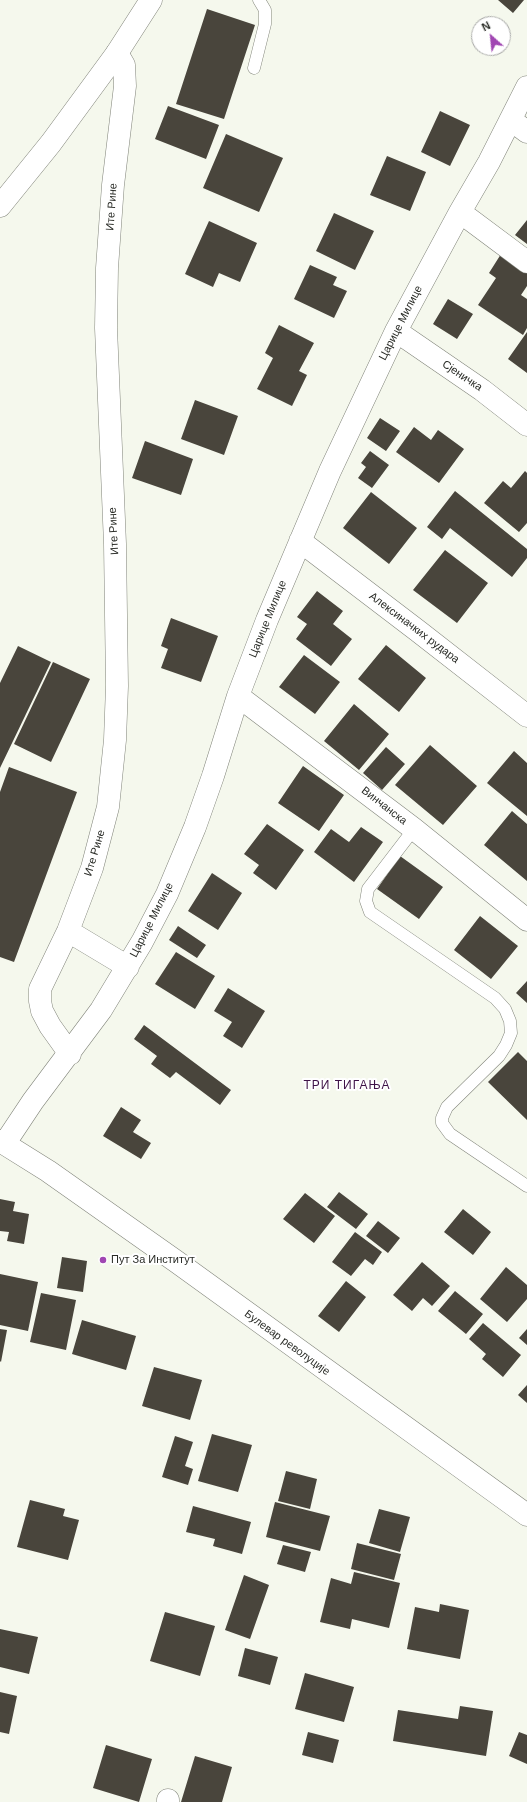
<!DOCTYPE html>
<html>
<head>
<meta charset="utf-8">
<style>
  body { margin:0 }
  #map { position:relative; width:527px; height:1802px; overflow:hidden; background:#f5f8ed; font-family:Helvetica,sans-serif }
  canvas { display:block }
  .north { position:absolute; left:471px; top:16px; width:40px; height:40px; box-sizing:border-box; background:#fff; border:1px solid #aaaba9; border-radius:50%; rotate:333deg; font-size:11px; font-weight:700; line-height:16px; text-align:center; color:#2a2c27 }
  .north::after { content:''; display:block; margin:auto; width:14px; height:18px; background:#a046b2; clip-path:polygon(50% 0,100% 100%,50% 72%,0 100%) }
</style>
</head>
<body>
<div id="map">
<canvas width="527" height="1802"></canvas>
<div class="north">N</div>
</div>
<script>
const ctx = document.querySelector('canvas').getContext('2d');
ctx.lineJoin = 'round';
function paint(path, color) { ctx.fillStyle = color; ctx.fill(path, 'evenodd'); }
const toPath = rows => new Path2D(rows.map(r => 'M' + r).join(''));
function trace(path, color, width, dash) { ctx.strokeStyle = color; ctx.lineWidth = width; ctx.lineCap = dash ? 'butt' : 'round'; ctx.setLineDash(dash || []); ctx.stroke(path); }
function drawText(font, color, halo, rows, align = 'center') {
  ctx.font = font + ' Helvetica,sans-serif'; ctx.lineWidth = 4; ctx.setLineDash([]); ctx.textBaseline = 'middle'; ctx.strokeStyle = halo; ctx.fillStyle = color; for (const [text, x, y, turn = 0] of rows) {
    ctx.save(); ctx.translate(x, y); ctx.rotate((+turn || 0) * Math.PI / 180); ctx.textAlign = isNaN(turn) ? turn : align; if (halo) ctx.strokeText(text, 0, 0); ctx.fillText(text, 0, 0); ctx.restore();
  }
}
paint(toPath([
  [498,0,524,0,513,13],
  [207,9,255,25,224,119,176,104],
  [168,106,219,125,206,159,155,139],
  [440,111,470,125,450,166,421,152],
  [226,134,283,158,259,212,203,188],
  [387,156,426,172,410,211,370,195],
  [334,213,374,231,355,270,316,251],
  [527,220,527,244,515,235],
  [209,221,257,243,240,282,219,273,213,287,185,274],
  [501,254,527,272,527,286,521,295,527,299,527,328,523,335,478,305,496,278,489,273],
  [310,265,337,277,333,285,347,291,334,318,294,299],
  [448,299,473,314,457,339,433,324],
  [279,325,314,343,299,371,307,375,292,406,257,389,273,358,265,353],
  [527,332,527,373,508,359],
  [195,400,238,416,224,455,181,439],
  [380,418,400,431,386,451,367,438],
  [414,427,431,440,438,430,464,449,439,483,396,452],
  [145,441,193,459,181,495,132,478],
  [370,451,389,465,372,488,358,478,366,467,361,463],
  [525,471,527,473,527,523,519,532,484,503,503,481,511,488],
  [455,491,527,549,527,558,512,577,450,528,442,539,427,527],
  [371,492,417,528,389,564,343,528],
  [445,550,488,583,457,623,413,590],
  [317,591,343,611,333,624,352,639,331,666,296,639,307,624,297,617],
  [171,618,218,636,201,682,161,668,168,649,161,646],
  [386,645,426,678,399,712,358,679],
  [18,646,51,662,0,768,0,683],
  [304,655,340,682,315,714,279,687],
  [53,662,90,679,51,762,14,744],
  [354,704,389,734,359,770,324,741],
  [430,745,477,786,443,825,395,785],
  [386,747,405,764,382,790,363,773],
  [514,751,527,763,527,816,487,783],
  [303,766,344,795,319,831,278,803],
  [9,767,77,792,14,962,0,957,0,792],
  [512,811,527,824,527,881,484,845],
  [267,824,304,850,276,890,253,873,259,865,244,854],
  [361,827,383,842,354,882,314,852,331,829,349,842],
  [400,856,443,887,419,919,377,889],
  [212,873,242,893,218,930,188,911],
  [480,916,518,946,491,979,454,950],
  [178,926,206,945,197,958,169,940],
  [176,952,215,976,195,1009,155,984],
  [527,981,527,1003,516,993],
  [228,988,265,1011,242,1048,223,1036,232,1022,214,1011],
  [144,1025,231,1090,220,1105,176,1072,170,1078,151,1064,157,1056,134,1039],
  [518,1052,527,1061,527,1120,488,1082],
  [121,1107,141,1120,133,1132,151,1143,141,1159,103,1136],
  [339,1192,368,1214,356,1229,327,1207],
  [305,1193,335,1216,314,1243,283,1219],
  [0,1199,15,1202,13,1211,29,1214,24,1244,7,1241,9,1232,0,1231],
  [463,1209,491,1232,473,1255,444,1232],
  [378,1221,400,1238,388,1253,366,1236],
  [355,1232,382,1252,373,1265,365,1259,351,1276,332,1262],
  [62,1257,87,1261,83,1292,57,1288],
  [422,1262,450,1286,432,1306,423,1298,412,1311,393,1295],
  [506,1267,527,1285,527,1299,507,1322,480,1299],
  [0,1274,38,1282,28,1331,0,1325],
  [346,1281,366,1297,339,1332,318,1316],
  [455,1291,483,1314,466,1334,438,1311],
  [41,1293,76,1300,66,1350,30,1342],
  [82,1320,136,1336,126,1370,72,1354],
  [483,1323,521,1355,503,1377,482,1359,486,1354,469,1339],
  [0,1329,7,1330,1,1362,0,1361],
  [527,1329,527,1345,519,1338],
  [154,1367,202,1380,190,1420,142,1406],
  [527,1385,527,1403,518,1395],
  [212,1434,252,1445,238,1492,198,1481],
  [175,1436,193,1442,185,1466,193,1469,188,1485,162,1477],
  [286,1471,317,1479,310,1509,278,1501],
  [30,1500,65,1509,63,1516,79,1520,68,1560,17,1547],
  [275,1502,330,1516,320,1551,266,1537],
  [193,1506,251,1522,242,1554,213,1546,215,1539,186,1532],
  [379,1509,410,1517,400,1552,369,1543],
  [357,1543,401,1554,394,1580,351,1569],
  [283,1545,311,1552,305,1572,277,1564],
  [354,1572,400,1583,389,1628,352,1619,350,1629,320,1622,331,1578,351,1584],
  [244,1575,269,1585,250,1639,225,1630],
  [440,1604,469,1610,460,1659,407,1649,415,1607,439,1612],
  [165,1612,215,1626,200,1676,150,1661],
  [0,1629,38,1637,29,1674,0,1667],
  [245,1648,278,1657,270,1685,238,1676],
  [305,1673,354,1687,344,1722,295,1709],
  [0,1692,17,1696,9,1734,0,1732],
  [460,1706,493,1711,486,1756,393,1741,398,1710,458,1719],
  [308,1732,339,1740,333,1763,302,1755],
  [519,1732,527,1735,527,1764,509,1756],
  [106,1745,152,1759,139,1802,93,1788],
  [195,1756,232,1767,222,1802,181,1802]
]), '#49453c');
const lane = toPath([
  [254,68,265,24,265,10,259,0],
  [414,829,368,889,366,901,370,912,495,998,505,1009,510,1021,511,1033,506,1045,499,1056,447,1107,442,1118,442,1123,450,1134,527,1186]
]);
const street = toPath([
  [511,120,527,132],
  [460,212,527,262],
  [396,331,482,390,527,425],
  [300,541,418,631,527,716],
  [238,696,414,829,527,920],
  [68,931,128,967],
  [70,1054,50,1026,42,1011,40,1001,40,989,68,931,92,868,108,807,115,740,117,686,115,544,106,328,107,268,113,185,125,86,124,65,117,53],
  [5,1143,33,1101,101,1010,142,942,167,894,195,827,213,776,238,696,267,620,330,471,396,331,460,212,489,162,527,87],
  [168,1802,168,1800]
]);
const secondary = toPath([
  [0,206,51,143,117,53,151,0],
  [0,1141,48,1171,177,1262,527,1515]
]);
trace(lane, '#81847a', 13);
trace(street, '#81847a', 23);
trace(secondary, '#81847a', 23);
trace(lane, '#fff', 12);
trace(street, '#fff', 22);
trace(secondary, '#fff', 22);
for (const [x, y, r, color] of [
  [103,1260,4,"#a046b2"]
]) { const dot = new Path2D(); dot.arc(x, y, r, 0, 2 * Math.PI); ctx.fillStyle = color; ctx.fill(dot); trace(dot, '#fff', 1.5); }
drawText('11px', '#2a2c27', '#fff', [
  ["Ите Рине",112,207,-86],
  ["Царице Милице",401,323,-63],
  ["Сјеничка",462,376,34],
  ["Ите Рине",114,531,-93],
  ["Царице Милице",268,619,-68],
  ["Алексиначких рудара",414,628,37],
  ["Винчанска",384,806,38],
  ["Ите Рине",95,853,-73],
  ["Царице Милице",152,920,-63],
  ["Булевар револуције",287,1343,36]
]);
drawText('11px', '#2a2c27', '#fff', [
  ["Пут За Институт",111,1260]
], 'left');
ctx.letterSpacing = '1px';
drawText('12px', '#3f1347', '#fff', [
  ["ТРИ ТИГАЊА",347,1086]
]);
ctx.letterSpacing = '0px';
</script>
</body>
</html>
